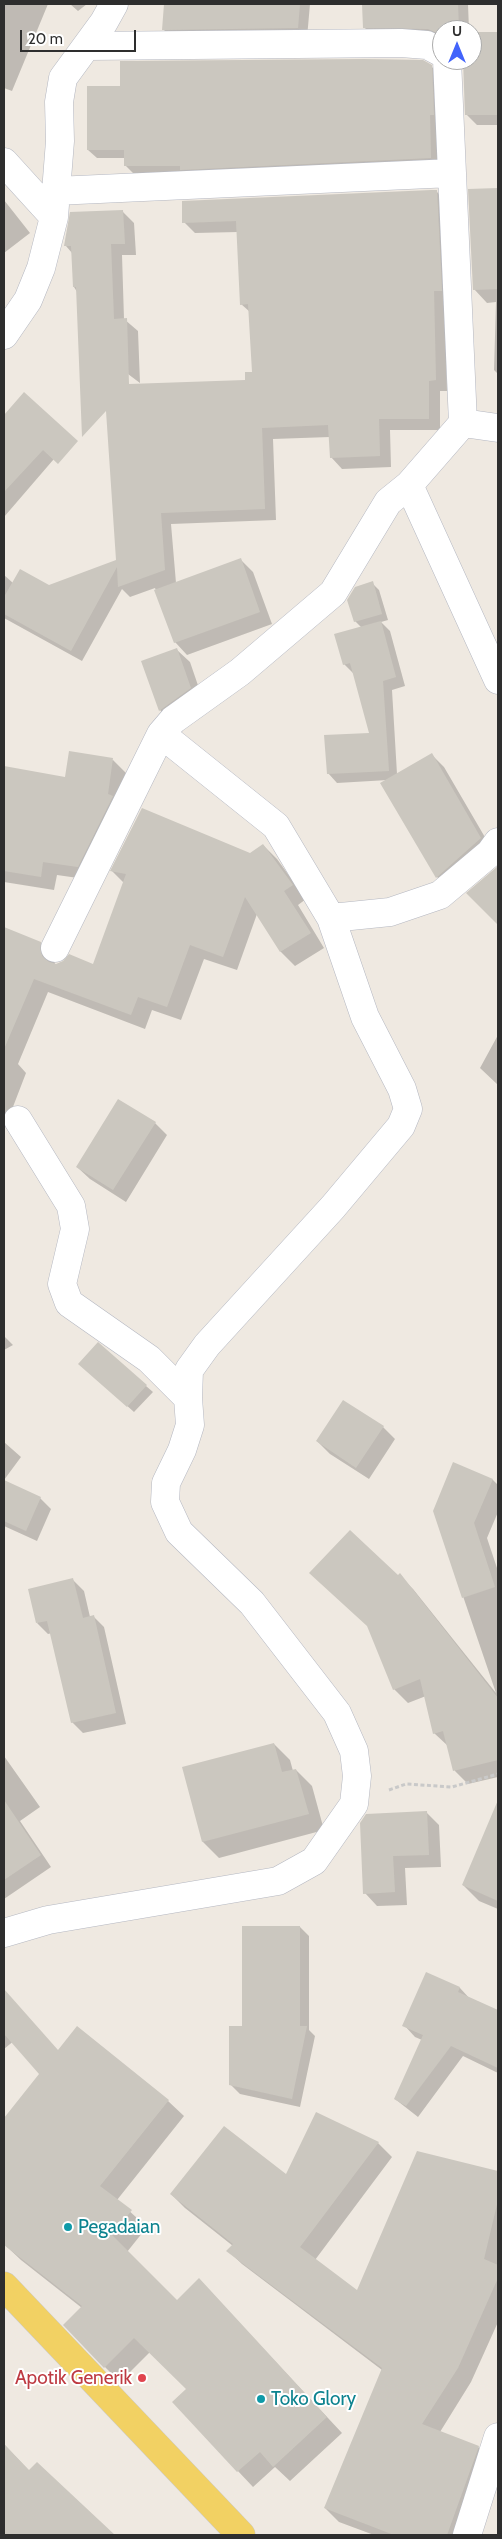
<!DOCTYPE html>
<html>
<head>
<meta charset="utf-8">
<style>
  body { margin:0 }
  #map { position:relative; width:502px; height:2539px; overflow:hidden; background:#efe9e1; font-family:Cabin,sans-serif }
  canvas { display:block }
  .frame { position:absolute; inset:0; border:5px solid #2e2e2e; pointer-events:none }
  .north { position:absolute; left:432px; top:20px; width:50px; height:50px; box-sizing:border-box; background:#fff; border:1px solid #ababab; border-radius:50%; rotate:0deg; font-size:14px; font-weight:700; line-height:20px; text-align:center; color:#2e2e2e }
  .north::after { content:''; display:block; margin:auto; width:18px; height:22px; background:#4264fb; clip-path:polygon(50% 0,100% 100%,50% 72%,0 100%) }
  .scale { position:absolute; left:20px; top:30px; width:116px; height:22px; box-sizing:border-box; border:2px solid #2e2e2e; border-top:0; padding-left:6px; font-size:15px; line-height:18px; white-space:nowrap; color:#2e2e2e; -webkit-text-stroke:4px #fff; paint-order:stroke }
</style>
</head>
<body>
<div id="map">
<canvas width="502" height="2539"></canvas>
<div class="frame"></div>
<div class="north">U</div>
<div class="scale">20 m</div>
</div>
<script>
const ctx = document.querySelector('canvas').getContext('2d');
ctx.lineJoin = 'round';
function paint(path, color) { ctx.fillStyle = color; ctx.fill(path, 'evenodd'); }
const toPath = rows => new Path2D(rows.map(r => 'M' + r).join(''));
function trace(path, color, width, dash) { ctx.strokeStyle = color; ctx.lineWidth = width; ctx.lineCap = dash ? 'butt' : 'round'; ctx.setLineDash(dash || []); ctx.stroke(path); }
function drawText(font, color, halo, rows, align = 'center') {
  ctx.font = font + ' Cabin,sans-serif'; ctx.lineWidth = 4; ctx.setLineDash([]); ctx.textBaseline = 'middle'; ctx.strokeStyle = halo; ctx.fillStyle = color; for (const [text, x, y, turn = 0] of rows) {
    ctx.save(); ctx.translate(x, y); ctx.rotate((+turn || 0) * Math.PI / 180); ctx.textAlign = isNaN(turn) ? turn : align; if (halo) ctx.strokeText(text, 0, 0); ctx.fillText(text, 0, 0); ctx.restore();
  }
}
paint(toPath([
  [4,4,48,4,12,91,4,88],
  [70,4,87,4,78,11],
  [165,4,310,4,307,38,173,39,163,29],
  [363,4,468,4,469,30,442,30,442,41,375,38,364,27],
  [472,33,498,33,498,125,477,125,466,114,464,60,472,60],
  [431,66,440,75,439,166,134,174,125,165,125,158,97,158,88,150,121,87],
  [498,189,498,374,494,370,496,302,487,303,474,289,470,190],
  [437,192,448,203,445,302,447,391,440,391,440,430,390,430,391,467,342,469,331,457,330,437,273,439,276,520,171,524,176,583,241,560,253,572,272,624,187,655,175,642,155,588,130,597,122,589,82,661,4,618,4,575,13,583,49,586,117,561,253,373,250,312,241,304,238,232,195,233,184,222],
  [4,200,30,233,4,253],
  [123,212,134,223,136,255,122,255,124,319,138,331,140,383,128,374,74,287,72,253,66,246],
  [24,394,72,438,4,517,4,417],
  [372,583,379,590,388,620,381,622,390,631,405,686,392,690,397,774,432,755,444,767,493,851,449,889,437,877,388,780,337,783,328,773,371,734,354,674,344,664,361,627,355,621],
  [177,650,190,662,203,700,172,723,160,710],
  [113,760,126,773,92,880,57,875,54,890,4,882,4,768,66,779],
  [263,845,277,859,306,899,298,905,324,948,295,966,281,952,257,914,237,970,204,959,181,1020,152,1010,145,1029,48,992,18,1064,26,1073,6,1125,4,1124,4,929,40,944,54,958,55,965,94,966,124,883,112,871,250,854],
  [498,868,498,923,468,893],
  [498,1035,498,1085,480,1068],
  [155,1123,167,1135,126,1202,90,1179,77,1167],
  [4,1336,13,1345,4,1350],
  [87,1370,146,1386,153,1392,134,1412],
  [383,1427,395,1439,369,1479,330,1454,317,1441],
  [4,1442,21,1457,4,1480],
  [454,1464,493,1480,498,1485,498,1512,487,1538,498,1571,498,1777,468,1784,455,1771,448,1746,434,1733,426,1696,408,1703,394,1689,399,1575,413,1589,496,1693,434,1511],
  [4,1482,40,1498,51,1509,37,1541,4,1526],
  [73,1580,84,1591,90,1617,93,1616,104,1627,126,1724,83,1733,72,1722,52,1633,48,1634,37,1623],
  [274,1744,290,1760,293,1771,296,1770,312,1786,324,1830,219,1858,203,1842,184,1768],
  [4,1756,40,1807,20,1821,51,1867,4,1899],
  [498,1803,498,1909,479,1901,463,1885],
  [426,1812,439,1825,441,1867,405,1868,407,1905,377,1906,365,1893,361,1823],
  [300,1927,309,1936,309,2030,315,2036,300,2107,240,2094,231,2085,243,2027],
  [427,1974,460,1988,471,2000,498,2013,498,2073,463,2056,418,2117,395,2099,422,2040,415,2037,404,2025],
  [4,2015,21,2035,4,2049],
  [46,2067,168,2101,184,2116,117,2200,147,2227,127,2252,177,2302,214,2296,342,2433,290,2481,275,2467,253,2487,173,2402,188,2389,150,2352,120,2382,105,2367,82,2308,21,2260,5,2245,12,2236,4,2230,4,2120],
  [378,2143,392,2157,315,2260,357,2292,418,2153,498,2172,498,2322,471,2382,440,2432,478,2447,492,2461,466,2535,374,2535,339,2522,325,2508,382,2370,242,2264,228,2251,233,2246,185,2208,171,2194,286,2176],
  [4,2444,30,2472,37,2464,113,2535,4,2535]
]), '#0003');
paint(toPath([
  [164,4,300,4,298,28,162,30],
  [362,4,458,4,459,30,442,30,442,35,428,29,363,28],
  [472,32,498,32,498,115,465,115,463,60,472,60],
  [364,59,423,60,432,65,434,115,430,115,431,158,180,170,180,166,124,166,124,150,87,150,87,86,120,86,120,61],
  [498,188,498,289,473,290,468,189],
  [431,190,437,190,442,291,434,291,436,380,429,381,429,419,379,419,380,456,330,458,328,425,262,428,265,509,161,513,165,570,118,587,117,567,71,651,4,614,4,597,20,569,49,585,116,560,106,411,82,437,76,287,73,287,71,246,64,246,70,212,123,210,125,244,111,244,114,319,127,318,129,384,245,380,245,372,252,372,248,304,240,305,236,221,182,223,182,201],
  [24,392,78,441,58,464,43,450,4,492,4,415],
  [241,558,260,612,174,643,154,590],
  [373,581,382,614,354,622,347,600,355,587],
  [381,621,396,677,383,681,389,771,327,774,324,735,369,733,350,663,343,665,334,634],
  [177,648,191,688,159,711,141,661],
  [69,751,113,758,108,794,113,796,78,867,43,862,41,877,4,871,4,766,65,777],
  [432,753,481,838,436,878,380,783],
  [142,808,250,853,263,844,293,885,284,891,311,933,280,952,245,897,223,957,190,945,167,1007,138,997,131,1015,34,979,4,1049,4,927,41,942,42,956,49,962,56,964,63,961,69,954,93,964,126,874,110,871],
  [498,866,498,925,466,893],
  [118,1099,156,1122,113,1190,76,1167],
  [98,1342,147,1385,127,1407,78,1364],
  [343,1400,384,1426,356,1468,316,1441],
  [453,1462,493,1479,474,1523,495,1587,462,1598,433,1511],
  [4,1480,41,1497,26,1531,4,1521],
  [350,1530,398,1575,400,1573,498,1698,498,1760,453,1771,443,1731,433,1734,420,1679,393,1690,367,1626,309,1573],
  [73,1578,83,1618,94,1615,116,1713,71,1723,47,1621,36,1623,28,1589],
  [274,1743,282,1772,296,1769,309,1814,202,1842,182,1767],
  [4,1800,41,1855,4,1880],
  [498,1800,498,1901,462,1885],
  [427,1811,429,1855,393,1856,395,1892,363,1894,360,1823,366,1814],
  [242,1926,300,1926,300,2026,307,2026,292,2099,229,2085,229,2026,242,2026],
  [426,1972,460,1987,458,1992,498,2010,498,2068,451,2046,406,2106,394,2099,423,2035,402,2026],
  [4,1989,58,2050,77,2026,169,2100,100,2186,132,2210,112,2235,177,2300,199,2278,327,2417,273,2467,260,2452,237,2472,172,2402,186,2389,134,2338,104,2368,63,2325,82,2306,4,2245,4,2118,39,2074,4,2034],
  [316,2112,379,2142,300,2247,357,2290,417,2151,498,2171,498,2200,484,2259,498,2265,498,2278,458,2368,422,2424,479,2446,447,2535,394,2535,324,2508,382,2368,226,2251,233,2244,170,2194,224,2126,286,2174],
  [4,2444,29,2470,37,2462,115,2535,4,2535]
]), '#cbc7bf');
const minor = toPath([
  [87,46,401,43,427,45,442,53],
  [447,60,463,423],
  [4,162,54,217],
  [55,191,452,173],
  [4,335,28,300,41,268,54,217,60,141,59,102,63,78,104,22,114,4],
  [409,485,498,680],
  [331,918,390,912,440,895,490,853,498,842],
  [55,948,161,734,173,720,240,672,333,593,388,502,409,485,463,423,498,428],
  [18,1120,71,1206,75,1229,62,1284,69,1303,149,1359,188,1398],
  [4,1933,48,1920,278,1881,314,1861,354,1804,357,1776,354,1751,337,1713,252,1603,179,1532,165,1502,166,1483,182,1450,190,1425,188,1398,189,1370,207,1345,333,1207,401,1126,408,1109,402,1089,365,1017,331,918,276,826,161,734],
  [467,2535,498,2437]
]);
const major = toPath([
  [4,2286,241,2535]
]);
trace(minor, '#b4b7c1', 29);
trace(major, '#c9c9c9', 29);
trace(toPath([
  [389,1790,406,1784,452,1787,498,1774]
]), '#c9c9c9', 3, [4, 2.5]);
trace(minor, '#fff', 28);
trace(major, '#f2d163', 28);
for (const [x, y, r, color] of [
  [68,2227,5,"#0f9aa8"],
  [142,2378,5,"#e0444e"],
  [261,2399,5,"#0f9aa8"]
]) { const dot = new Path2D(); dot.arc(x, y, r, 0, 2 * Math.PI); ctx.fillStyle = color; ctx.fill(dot); trace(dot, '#fff', 2); }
drawText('19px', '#0d838f', '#fff', [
  ["Pegadaian",78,2227],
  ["Toko Glory",271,2399]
], 'left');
drawText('19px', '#be3a42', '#fff', [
  ["Apotik Generik",132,2378]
], 'right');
</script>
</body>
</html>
